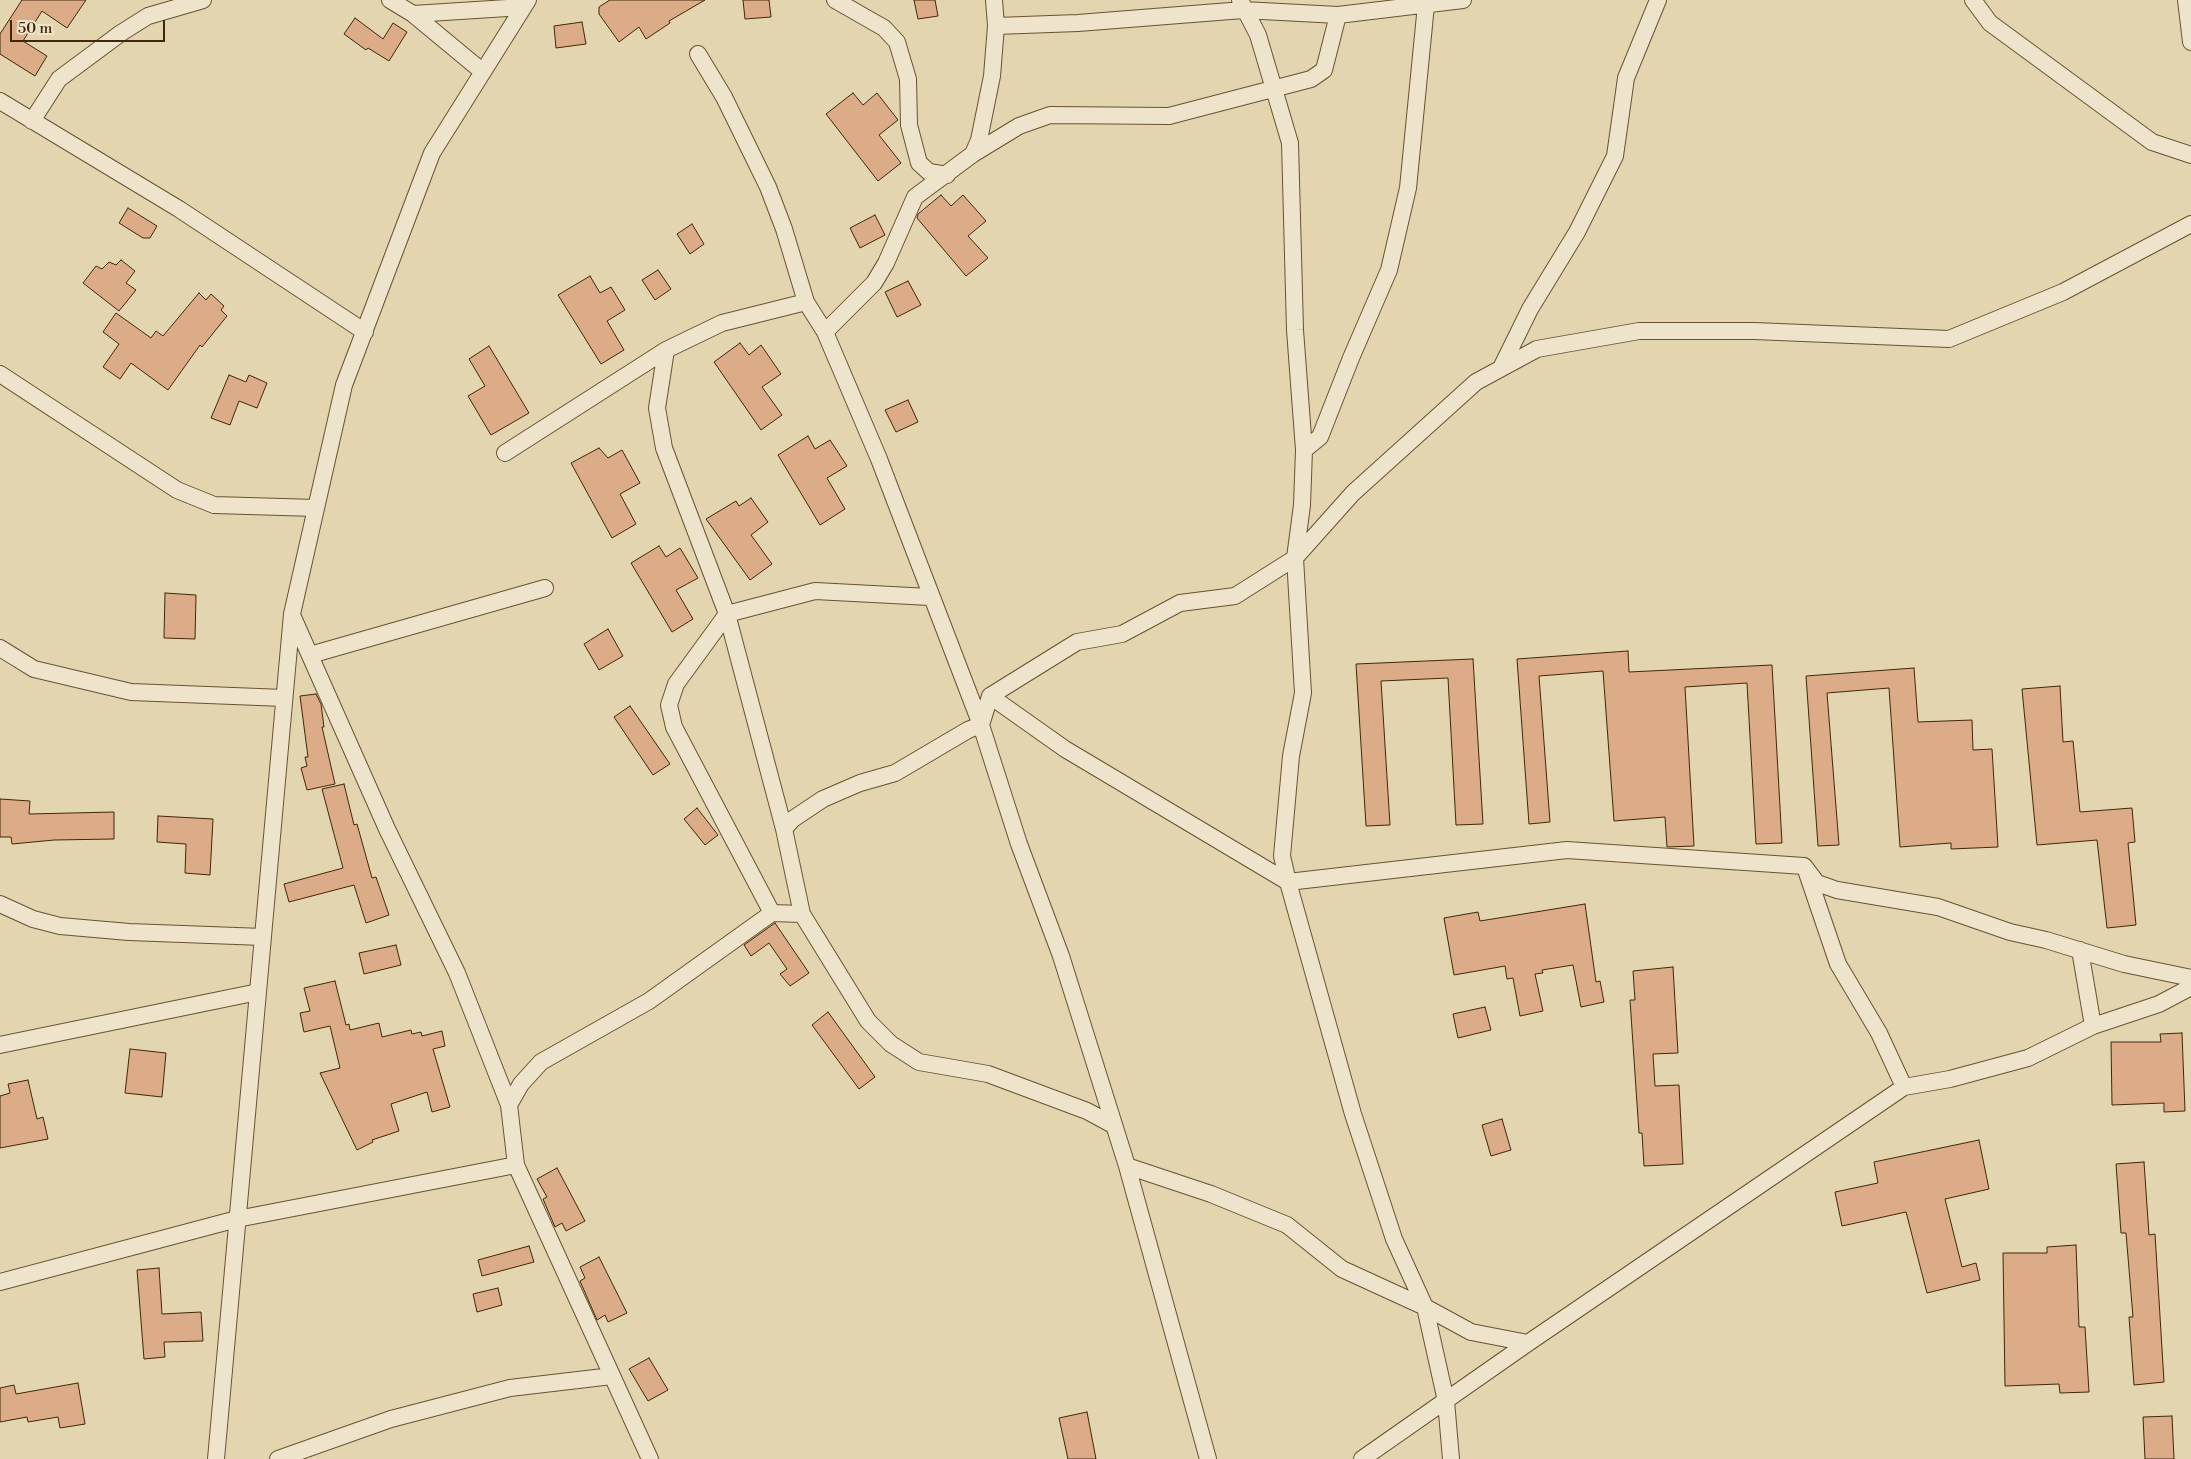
<!DOCTYPE html>
<html>
<head>
<meta charset="utf-8">
<style>
  body { margin:0 }
  #map { position:relative; width:2191px; height:1459px; overflow:hidden; background:#e3d5af; font-family:"Libre Bodoni",serif }
  canvas { display:block }
  .scale { position:absolute; left:10px; top:20px; width:155px; height:22px; box-sizing:border-box; border:2px solid #402708; border-top:0; padding-left:6px; font-size:15px; line-height:18px; white-space:nowrap; color:#402708; -webkit-text-stroke:4px #ede4cb; paint-order:stroke }
</style>
</head>
<body>
<div id="map">
<canvas width="2191" height="1459"></canvas>
<div class="scale">50 m</div>
</div>
<script>
const ctx = document.querySelector('canvas').getContext('2d');
ctx.lineJoin = 'round';
function paint(path, color) { ctx.fillStyle = color; ctx.fill(path, 'evenodd'); }
const toPath = rows => new Path2D(rows.map(r => 'M' + r).join(''));
function trace(path, color, width, dash) { ctx.strokeStyle = color; ctx.lineWidth = width; ctx.lineCap = dash ? 'butt' : 'round'; ctx.setLineDash(dash || []); ctx.stroke(path); }
const building = toPath([
  [22,0,86,0,67,28,42,11,23,41,47,56,35,76,0,54,0,34,22,0],
  [610,0,705,0,669,21,670,23,646,39,639,27,619,42,599,14,599,7,610,0],
  [743,0,769,0,771,17,745,19,743,0],
  [914,0,935,0,938,16,918,19,914,0],
  [355,18,383,39,393,23,407,32,389,61,368,48,366,50,344,34,355,18],
  [582,22,586,44,556,48,554,26,582,22],
  [853,93,863,105,877,93,898,120,879,135,901,163,878,181,826,114,853,93],
  [941,195,951,206,963,195,986,221,968,236,988,258,966,276,917,218,918,214,941,195],
  [128,208,157,226,150,238,143,238,119,223,128,208],
  [875,215,885,235,860,248,850,228,875,215],
  [692,224,704,244,690,254,677,234,692,224],
  [121,260,135,271,126,283,136,290,119,311,83,283,96,266,102,269,109,262,116,265,121,260],
  [658,270,671,289,655,300,642,280,658,270],
  [590,276,600,293,611,287,625,310,607,321,624,350,601,364,558,295,590,276],
  [908,281,921,305,897,317,885,292,908,281],
  [199,293,206,300,211,294,224,306,221,310,227,316,202,347,200,345,168,390,131,363,120,379,103,367,119,344,103,332,116,313,151,338,156,331,163,336,199,293],
  [740,343,749,355,761,345,781,374,762,387,782,415,761,430,714,362,740,343],
  [489,346,529,413,491,435,468,396,485,386,469,359,489,346],
  [229,375,246,382,249,375,267,383,257,408,239,401,230,425,211,418,229,375],
  [908,400,918,422,896,432,885,410,908,400],
  [808,436,815,449,830,440,847,466,827,478,845,509,820,525,778,455,808,436],
  [599,448,608,458,622,450,640,483,620,494,636,524,612,538,571,463,599,448],
  [751,498,768,522,751,535,772,564,750,580,706,519,736,501,739,506,751,498],
  [659,546,666,557,680,548,698,578,676,590,693,619,672,632,631,563,659,546],
  [165,593,196,595,195,639,164,638,165,593],
  [608,629,623,656,599,670,584,644,608,629],
  [1628,651,1629,672,1772,665,1782,843,1756,844,1747,683,1685,687,1694,846,1667,847,1665,817,1614,821,1603,671,1539,676,1550,822,1529,824,1517,659,1628,651],
  [1473,659,1483,824,1456,825,1448,678,1381,681,1390,825,1366,826,1356,664,1473,659],
  [1914,668,1918,722,1972,720,1973,750,1992,749,1998,847,1951,849,1951,843,1900,847,1889,688,1827,693,1839,845,1818,846,1806,676,1914,668],
  [2060,686,2063,742,2073,741,2080,812,2132,808,2135,842,2128,843,2136,925,2107,928,2097,840,2037,845,2022,689,2060,686],
  [316,694,321,704,324,727,322,727,335,784,307,790,301,768,307,766,305,757,308,757,300,696,316,694],
  [630,706,670,764,653,775,614,717,630,706],
  [344,784,354,825,357,824,372,878,376,877,389,915,366,923,354,885,289,902,284,884,343,868,322,789,344,784],
  [0,799,30,801,29,814,114,812,114,839,54,840,12,844,11,837,0,837,0,799],
  [697,808,718,835,705,845,684,819,697,808],
  [158,816,213,819,210,875,185,873,186,844,157,842,158,816],
  [1585,904,1596,982,1600,981,1604,1002,1581,1007,1573,965,1542,970,1543,973,1535,974,1543,1011,1520,1016,1513,978,1507,979,1505,966,1454,975,1444,918,1478,912,1480,921,1585,904],
  [775,923,809,973,790,986,780,974,787,969,769,943,751,956,744,945,775,923],
  [396,945,401,965,364,974,359,953,396,945],
  [1673,967,1678,1053,1653,1054,1655,1086,1679,1085,1683,1164,1644,1166,1642,1133,1639,1133,1630,1000,1635,1000,1633,971,1673,967],
  [335,981,346,1025,349,1024,350,1030,379,1023,382,1037,411,1030,412,1034,421,1032,422,1036,442,1031,445,1046,433,1049,450,1107,432,1112,427,1092,391,1104,399,1131,372,1140,373,1142,357,1150,320,1073,340,1068,330,1026,304,1032,300,1013,310,1011,304,988,335,981],
  [1485,1007,1491,1030,1458,1038,1453,1014,1485,1007],
  [828,1012,875,1077,859,1089,812,1025,828,1012],
  [2182,1033,2185,1111,2164,1112,2164,1103,2112,1105,2111,1042,2161,1042,2160,1034,2182,1033],
  [130,1049,166,1053,162,1097,125,1093,130,1049],
  [28,1080,37,1119,43,1117,48,1139,0,1148,0,1096,10,1093,8,1084,28,1080],
  [1502,1119,1511,1150,1491,1156,1482,1125,1502,1119],
  [1979,1140,1989,1189,1945,1199,1962,1267,1976,1263,1980,1280,1927,1293,1906,1212,1842,1226,1835,1192,1878,1183,1874,1162,1979,1140],
  [2144,1162,2149,1235,2155,1234,2164,1382,2134,1385,2129,1317,2133,1317,2126,1233,2121,1233,2116,1164,2144,1162],
  [557,1168,585,1221,566,1231,562,1223,555,1227,543,1199,547,1197,537,1179,557,1168],
  [2076,1245,2079,1327,2085,1327,2089,1392,2060,1393,2059,1384,2005,1386,2003,1253,2047,1253,2047,1247,2076,1245],
  [529,1246,534,1262,482,1276,478,1260,529,1246],
  [599,1257,627,1313,608,1322,605,1315,597,1320,580,1281,585,1278,580,1267,599,1257],
  [159,1268,162,1314,201,1312,203,1341,164,1342,165,1357,144,1359,137,1270,159,1268],
  [498,1288,502,1305,477,1312,473,1294,498,1288],
  [649,1358,668,1390,648,1401,629,1369,649,1358],
  [78,1383,85,1424,60,1428,58,1417,28,1422,27,1417,0,1422,0,1388,14,1385,16,1394,78,1383],
  [1087,1412,1096,1459,1068,1459,1059,1418,1087,1412],
  [2172,1416,2174,1459,2145,1459,2143,1417,2172,1416]
]);
paint(building, '#dcab87');
trace(building, '#402708', 1);
const minor = toPath([
  [390,0,413,14,483,72],
  [835,0,884,28,897,42,908,79,909,125,919,163,929,172,947,175],
  [1240,0,1258,35,1290,143,1295,330,1304,450,1302,505,1295,558,1303,693,1291,756,1282,856,1288,882,1353,1114,1394,1239,1425,1307,1446,1401,1451,1459],
  [1973,0,1990,23,2152,142,2191,155],
  [2186,0,2191,42],
  [413,14,523,7],
  [996,26,1078,23,1243,10,1338,15,1463,0],
  [698,54,724,97,768,187,784,229,806,302,825,332,879,459,981,725,1019,844,1061,956,1127,1166,1208,1459],
  [0,101,179,209,365,332],
  [32,121,59,79,121,33,148,16,203,0],
  [973,154,979,140,992,76,996,26,994,0],
  [825,332,874,283,886,263,915,197,973,154,1019,126,1050,115,1169,116,1311,79,1324,70,1338,15],
  [1501,368,1530,309,1577,232,1615,156,1626,78,1658,0],
  [0,374,177,490,214,505,316,508],
  [1304,450,1320,437,1351,358,1389,270,1408,188,1426,5],
  [505,453,666,350],
  [930,597,815,591,727,614,784,829,802,914,868,1021,891,1044,919,1062,988,1074,1087,1111,1113,1125],
  [292,615,387,829,457,973,509,1105,516,1165,650,1459],
  [0,648,34,669,131,692,284,698],
  [310,655,545,588],
  [990,696,1065,749,1288,882,1567,850,1804,866,1817,883,1837,890,1938,907,2010,932,2046,940,2124,964,2191,978],
  [784,829,793,819,823,799,860,783,895,773,968,730,981,725,990,696,1077,642,1122,634,1180,603,1235,596,1295,558,1353,493,1476,382,1537,349,1639,331,1754,331,1949,339,2063,292,2191,224],
  [1807,873,1838,964,1879,1033,1904,1087],
  [0,904,33,919,60,926,129,932,263,937],
  [772,913,802,914],
  [2080,950,2093,1026],
  [0,1045,258,992],
  [509,1105,521,1084,541,1062,649,1001,772,913,674,727,669,705,676,684,727,614,664,448,657,408,666,350,722,323,806,302],
  [1127,1166,1211,1194,1287,1225,1342,1269,1425,1307,1471,1332,1528,1343],
  [0,1282,237,1219,516,1165],
  [216,1459,292,614,344,385,432,153,528,0],
  [278,1459,391,1419,510,1388,612,1376],
  [1362,1459,1528,1343,1904,1087,1950,1079,2028,1058,2093,1026,2159,1004,2191,987]
]);
trace(minor, '#695232', 18);
trace(minor, '#ede4cb', 16);
</script>
</body>
</html>
